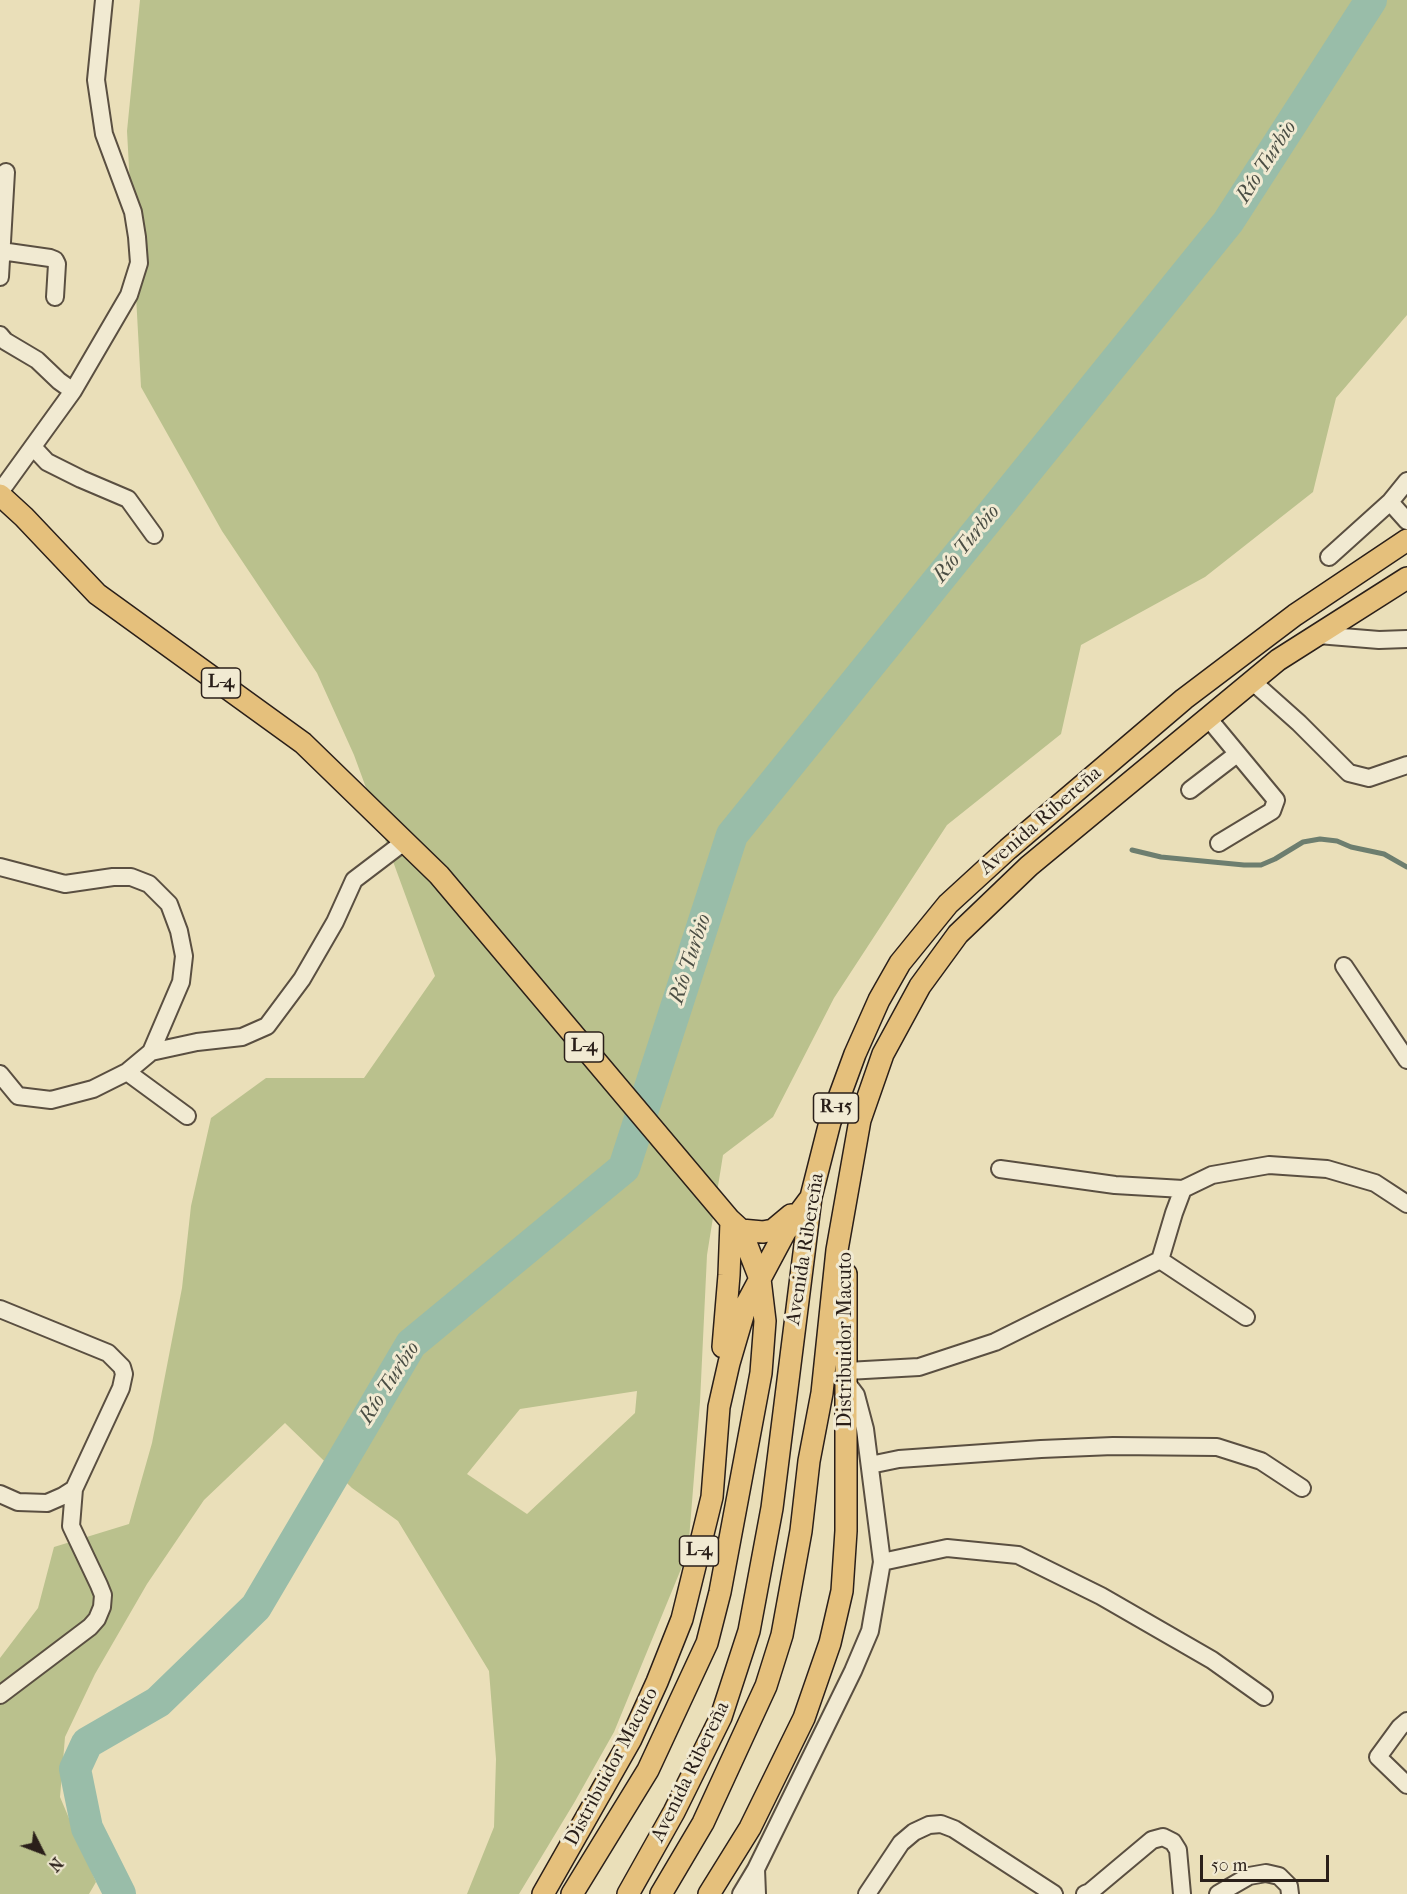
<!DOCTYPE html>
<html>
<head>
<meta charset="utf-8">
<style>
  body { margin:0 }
  #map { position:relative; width:1407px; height:1894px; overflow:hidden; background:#eadfb9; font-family:"IM FELL French Canon",serif }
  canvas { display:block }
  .north { position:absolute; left:12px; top:1822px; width:60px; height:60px; -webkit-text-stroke:4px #f1ead2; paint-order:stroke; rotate:132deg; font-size:16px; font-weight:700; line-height:24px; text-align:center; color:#2a1f19 }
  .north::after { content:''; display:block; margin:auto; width:21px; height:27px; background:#2a1f19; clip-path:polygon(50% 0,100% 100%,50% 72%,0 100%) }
  .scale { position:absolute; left:1200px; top:1855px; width:129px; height:27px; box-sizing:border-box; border:3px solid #2a1f19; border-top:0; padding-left:8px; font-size:18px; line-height:21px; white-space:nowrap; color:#2a1f19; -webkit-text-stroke:4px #f1ead2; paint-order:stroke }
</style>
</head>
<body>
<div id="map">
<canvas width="1407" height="1894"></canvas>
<div class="north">N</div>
<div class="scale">50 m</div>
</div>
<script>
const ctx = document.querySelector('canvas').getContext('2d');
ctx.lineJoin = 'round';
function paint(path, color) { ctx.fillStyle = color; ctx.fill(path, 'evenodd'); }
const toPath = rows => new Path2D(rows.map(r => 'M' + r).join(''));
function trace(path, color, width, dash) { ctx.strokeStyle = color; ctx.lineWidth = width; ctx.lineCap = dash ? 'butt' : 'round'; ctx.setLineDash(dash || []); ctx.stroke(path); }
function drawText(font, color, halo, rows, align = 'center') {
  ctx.font = font + ' "IM FELL French Canon",serif'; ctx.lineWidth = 6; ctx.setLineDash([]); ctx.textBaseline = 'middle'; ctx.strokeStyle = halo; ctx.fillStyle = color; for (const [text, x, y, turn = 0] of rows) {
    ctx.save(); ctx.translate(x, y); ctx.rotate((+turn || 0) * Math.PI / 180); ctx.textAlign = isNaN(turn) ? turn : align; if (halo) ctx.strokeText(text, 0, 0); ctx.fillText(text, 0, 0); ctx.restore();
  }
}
paint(toPath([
  [140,0,1407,0,1407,315,1336,398,1313,492,1205,577,1081,645,1061,734,947,825,834,998,773,1117,723,1155,707,1255,700,1402,688,1552,614,1732,574,1803,519,1894,467,1894,494,1827,496,1759,489,1671,398,1521,352,1488,285,1423,204,1500,147,1584,95,1674,65,1737,60,1797,96,1882,89,1894,0,1894,0,1658,38,1608,54,1547,129,1524,152,1443,182,1288,191,1206,211,1118,266,1078,364,1078,435,976,354,755,317,673,222,531,141,387,127,131],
  [637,1391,635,1413,527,1514,467,1474,520,1409]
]), '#bac18d');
trace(toPath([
  [1132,850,1161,857,1244,865,1261,865,1275,859,1303,842,1320,839,1337,841,1351,847,1384,854,1407,867]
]), '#6d7e6f', 5);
trace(toPath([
  [120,1894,87,1828,75,1769,87,1743,158,1702,256,1607,411,1344,624,1168,732,835,1228,222,1371,0]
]), '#99bda9', 32);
const minor = toPath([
  [1,251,50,258,55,260,57,264,55,297],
  [0,277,6,172],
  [0,335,5,341,37,360,59,381,73,391],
  [33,447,47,462,81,479,128,499,154,535],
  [1407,481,1390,502,1407,521],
  [0,492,73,391,129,295,139,263,137,237,133,212,104,134,96,80,104,0],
  [1329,557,1390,502],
  [1318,635,1379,640,1407,639],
  [1253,682,1299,723,1349,773,1369,778,1407,765],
  [1208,718,1276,800,1272,811,1219,843],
  [1190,790,1237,754],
  [0,867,65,884,113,877,131,877,149,884,169,904,179,931,184,956,181,982,151,1052],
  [1344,966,1407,1060],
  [127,1072,187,1116],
  [0,1074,18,1096,51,1100,93,1089,127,1072,151,1052,197,1042,242,1037,267,1026,302,979,335,922,354,880,404,842],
  [1000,1169,1115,1185,1183,1189],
  [1160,1260,1246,1317],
  [0,1309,108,1353,122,1367,124,1374,121,1388,74,1489,63,1496,47,1503,18,1502,0,1494],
  [847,1371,919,1367,995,1342,1160,1260,1174,1213,1183,1189,1212,1175,1269,1165,1327,1169,1375,1183,1407,1204],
  [870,1465,899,1459,1041,1449,1113,1446,1217,1447,1261,1461,1302,1488],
  [882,1562,947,1548,1018,1555,1101,1596,1212,1660,1264,1697],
  [0,1695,90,1627,97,1619,102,1607,103,1595,99,1585,71,1526,74,1489],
  [1407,1721,1400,1727,1378,1757,1407,1785],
  [741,1894,756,1869],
  [757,1894,756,1869,853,1671,870,1631,882,1562,865,1429,856,1395,847,1383],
  [867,1894,901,1843,914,1832,929,1825,941,1824,954,1829,1054,1894],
  [1085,1894,1090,1892,1152,1840,1163,1837,1173,1842,1178,1850,1182,1894],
  [1218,1894,1249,1876,1266,1873,1279,1876,1289,1886,1290,1894]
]);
const major = toPath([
  [0,495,24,517,97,594,303,743,439,875,729,1219,741,1230,760,1279,765,1321,761,1373,720,1592,707,1643,648,1770,572,1894],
  [741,1230,763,1232,773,1230,791,1215],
  [723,1347,729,1275,731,1222],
  [543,1894,631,1739,657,1682,682,1619,712,1497,719,1407,729,1363,746,1305,785,1232,809,1200],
  [628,1894,674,1812,721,1717,749,1631,772,1508,811,1197,830,1122,855,1054,879,1000,900,963,948,904,1008,849,1184,699,1295,615,1407,540],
  [661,1894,703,1823,766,1686,782,1635,801,1531,809,1461,822,1393,837,1250,860,1120,883,1054,920,986,958,934,1029,866,1278,660,1407,578],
  [709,1894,750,1828,804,1718,830,1643,842,1591,846,1531,846,1274]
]);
trace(minor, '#5a4f41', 20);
trace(major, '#2a1f19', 24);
trace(minor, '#f1ead2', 16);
trace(major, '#e5c07c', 21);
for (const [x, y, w] of [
  [221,683,39],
  [584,1047,39],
  [836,1108,45],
  [699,1551,39]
]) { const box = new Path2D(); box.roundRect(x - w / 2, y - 15, w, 30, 4.5); ctx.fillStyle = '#f1ead2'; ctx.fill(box); trace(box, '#2a1f19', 1.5); }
drawText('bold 18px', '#2a1f19', null, [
  ["L-4",221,683],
  ["L-4",584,1047],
  ["R-15",836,1108],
  ["L-4",699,1551]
]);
drawText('20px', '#2a1f19', '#f1ead2', [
  ["Avenida Ribereña",1041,821,-41],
  ["Avenida Ribereña",806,1249,-81],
  ["Distribuidor Macuto",846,1340,-90],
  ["Distribuidor Macuto",612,1767,-62],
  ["Avenida Ribereña",691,1772,-64]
]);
drawText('italic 21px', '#4b4e44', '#f1ead2', [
  ["Río Turbio",1267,162,-57],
  ["Río Turbio",967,544,-51],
  ["Río Turbio",691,959,-72],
  ["Río Turbio",390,1383,-57]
]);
</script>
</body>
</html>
